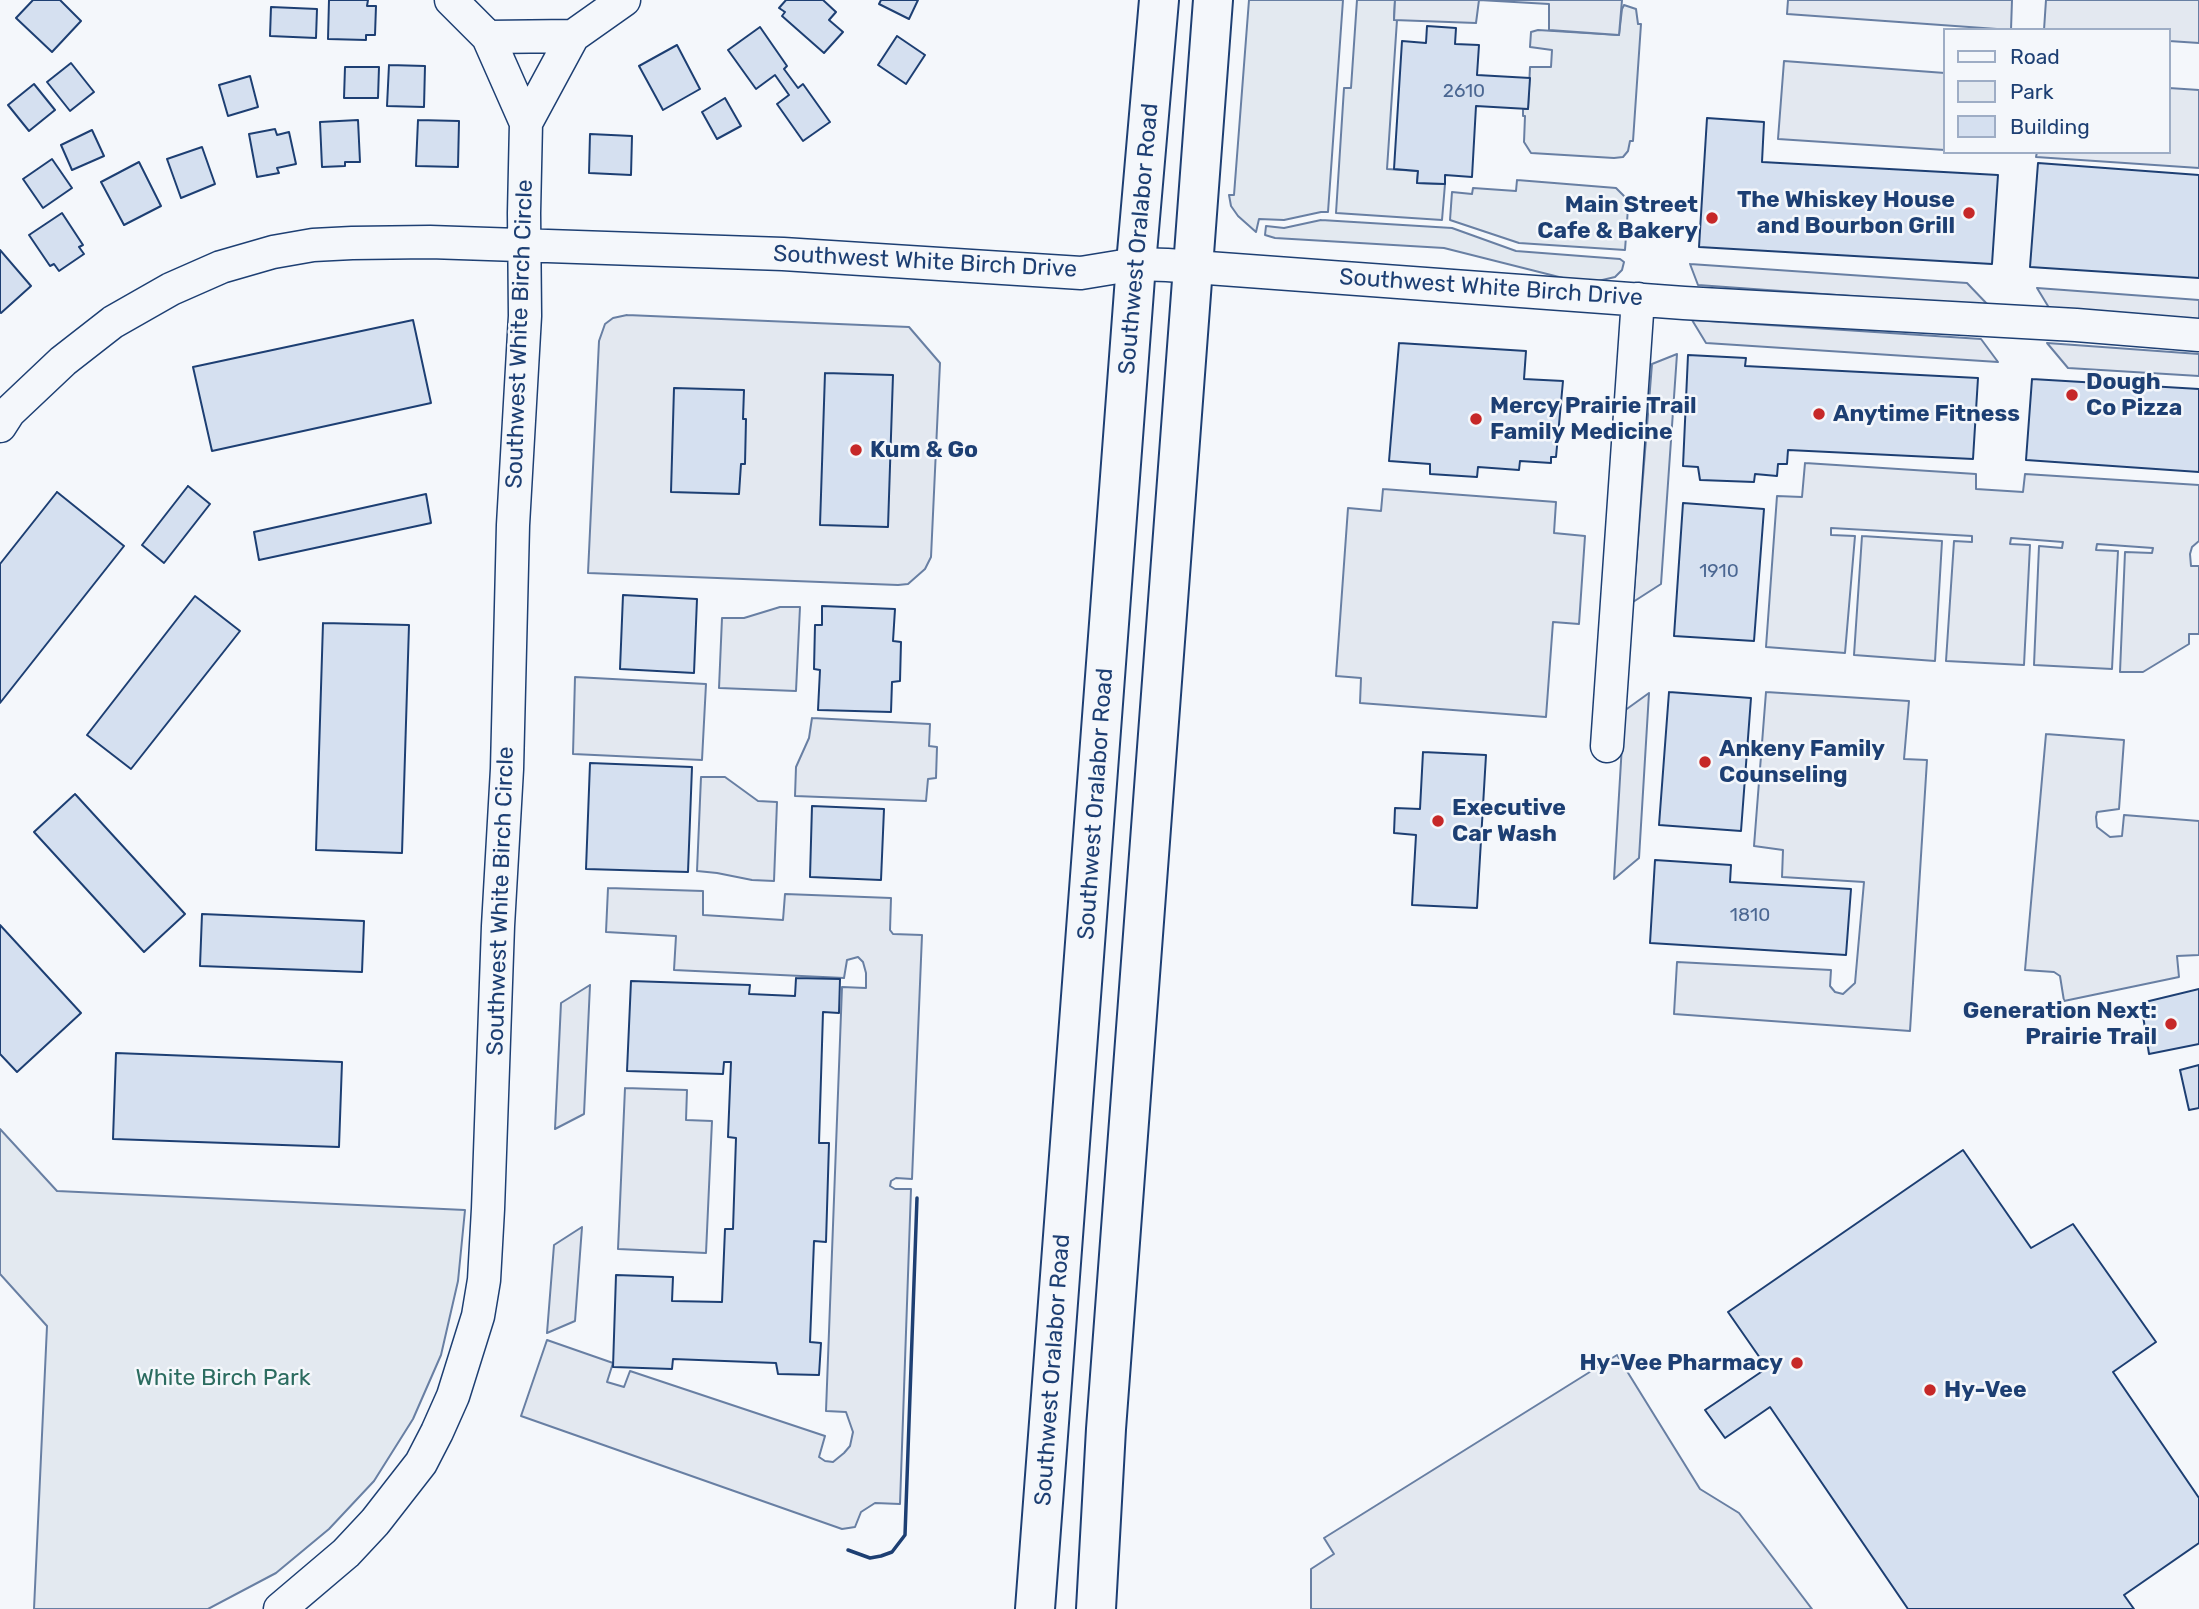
<!DOCTYPE html>
<html>
<head>
<meta charset="utf-8">
<style>
  body { margin:0 }
  #map { position:relative; width:2199px; height:1609px; overflow:hidden; background:#f4f7fb; font-family:Rubik,sans-serif }
  canvas { display:block }
  .legend { position:absolute; left:1943px; top:28px; width:228px; height:126px; box-sizing:border-box; background:#f4f7fb; border:2px solid #9eadc5; margin:0; padding:9px 12px; list-style:none; font-size:21px; color:#1d3f73 }
  .legend li { display:flex; align-items:center; gap:14px; height:35px }
  .legend b { width:35px; border:2px solid #9eadc5 }
</style>
</head>
<body>
<div id="map">
<canvas width="2199" height="1609"></canvas>
<ul class="legend">
<li><b style="height:9px;background:#f4f7fb"></b>Road</li>
<li><b style="height:19px;background:#e3e9f0"></b>Park</li>
<li><b style="height:19px;background:#d5e0f0"></b>Building</li>
</ul>
</div>
<script>
const ctx = document.querySelector('canvas').getContext('2d');
ctx.lineJoin = 'round';
function paint(path, color) { ctx.fillStyle = color; ctx.fill(path, 'evenodd'); }
const toPath = rows => new Path2D(rows.map(r => 'M' + r).join(''));
function trace(path, color, width, dash) { ctx.strokeStyle = color; ctx.lineWidth = width; ctx.lineCap = dash ? 'butt' : 'round'; ctx.setLineDash(dash || []); ctx.stroke(path); }
function drawText(font, color, halo, rows, align = 'center') {
  ctx.font = font + ' Rubik,sans-serif'; ctx.lineWidth = 5; ctx.setLineDash([]); ctx.textBaseline = 'middle'; ctx.strokeStyle = halo; ctx.fillStyle = color; for (const [text, x, y, turn = 0] of rows) {
    ctx.save(); ctx.translate(x, y); ctx.rotate((+turn || 0) * Math.PI / 180); ctx.textAlign = isNaN(turn) ? turn : align; if (halo) ctx.strokeText(text, 0, 0); ctx.fillText(text, 0, 0); ctx.restore();
  }
}
const green = toPath([
  [1249,0,1343,0,1328,212,1321,212,1284,220,1259,219,1256,232,1238,216,1231,206,1229,195,1234,195,1249,0],
  [1357,0,1395,0,1394,20,1397,20,1387,169,1418,171,1417,183,1445,184,1442,220,1336,213,1344,88,1351,88,1357,0],
  [1624,5,1636,9,1638,24,1641,24,1633,141,1630,141,1628,151,1623,157,1614,158,1531,153,1524,142,1525,116,1523,116,1523,109,1528,109,1530,67,1551,67,1552,50,1530,47,1531,32,1538,30,1619,35,1622,9,1624,5],
  [1517,180,1616,188,1625,197,1628,208,1625,250,1519,243,1450,220,1452,192,1472,194,1473,188,1516,191,1517,180],
  [1321,220,1452,228,1516,251,1620,259,1624,262,1622,270,1615,277,1598,281,1567,279,1444,248,1275,238,1265,235,1266,226,1284,228,1321,220],
  [0,1129,57,1191,465,1210,458,1281,441,1355,413,1419,374,1481,329,1529,276,1573,208,1609,34,1609,47,1326,0,1274,0,1129]
]);
paint(green, '#e3e9f0');
trace(green, '#687fa3', 2);
const parking = toPath([
  [1395,0,1622,0,1619,35,1549,30,1549,4,1479,0,1476,23,1394,20,1395,0],
  [1788,0,2012,0,2011,30,1787,14,1788,0],
  [2046,0,2199,0,2199,43,2169,41,2169,30,2044,30,2046,0],
  [1784,61,1945,73,1945,150,1778,139,1784,61],
  [2169,88,2199,90,2199,168,2036,157,2037,152,2169,152,2169,88],
  [1690,264,1967,283,1989,306,1698,285,1690,264],
  [2037,288,2199,300,2199,322,2051,311,2037,288],
  [627,315,909,327,940,363,931,557,925,569,908,584,898,585,588,573,599,341,605,324,613,318,627,315],
  [1692,320,1981,339,1998,362,1706,343,1692,320],
  [2047,343,2199,354,2199,376,2068,368,2047,343],
  [1677,354,1661,584,1633,602,1652,364,1677,354],
  [1805,463,1976,474,1976,489,2023,492,2025,474,2199,485,2199,541,2192,547,2190,554,2191,566,2199,566,2199,634,2189,634,2189,644,2143,672,2120,672,2125,552,2152,553,2153,548,2097,544,2096,550,2118,551,2112,669,2034,665,2039,546,2062,548,2063,542,2011,538,2010,544,2030,545,2024,665,1946,661,1954,541,1972,542,1972,536,1831,528,1831,535,1855,536,1845,653,1766,647,1777,496,1802,497,1805,463],
  [1383,489,1556,502,1554,533,1585,536,1579,624,1553,622,1546,717,1360,703,1361,678,1336,676,1348,508,1381,511,1383,489],
  [1862,536,1942,541,1935,661,1854,655,1862,536],
  [780,607,800,607,796,691,719,688,722,618,744,618,780,607],
  [575,677,706,684,702,760,573,754,575,677],
  [1766,692,1909,701,1904,759,1927,760,1910,1031,1674,1014,1677,962,1831,970,1830,986,1835,992,1843,994,1855,983,1864,882,1782,877,1783,850,1754,846,1766,692],
  [1649,693,1639,858,1614,879,1624,711,1649,693],
  [812,718,930,724,929,746,937,747,936,778,928,779,926,801,795,796,796,767,809,738,812,718],
  [2046,734,2124,740,2119,809,2097,812,2096,817,2097,827,2110,837,2122,836,2124,815,2199,821,2199,955,2177,956,2179,977,2064,1001,2060,976,2054,972,2025,970,2046,734],
  [701,777,725,777,758,801,777,802,774,881,752,880,717,873,697,871,701,777],
  [608,888,703,891,703,915,783,920,785,894,891,898,890,930,893,934,922,935,912,1179,896,1178,891,1181,890,1186,895,1189,911,1189,900,1504,875,1503,861,1512,855,1527,842,1529,521,1416,547,1340,613,1363,607,1382,624,1387,630,1371,825,1436,819,1457,825,1461,833,1462,844,1453,850,1446,853,1432,846,1412,826,1411,842,987,866,988,866,973,863,962,858,957,847,960,844,978,674,970,676,936,606,932,608,888],
  [590,985,584,1114,555,1129,561,1003,590,985],
  [625,1088,687,1090,686,1120,712,1121,706,1253,618,1249,625,1088],
  [582,1227,575,1321,547,1333,554,1245,582,1227],
  [1617,1355,1700,1489,1739,1513,1812,1609,1311,1609,1311,1569,1334,1554,1324,1538,1617,1355]
]);
paint(parking, '#e3e8f0');
trace(parking, '#687fa3', 2);
const building = toPath([
  [33,0,60,0,81,21,52,52,16,18,33,0],
  [329,0,368,0,367,6,376,6,375,35,366,35,366,40,328,39,329,0],
  [786,0,823,0,836,12,829,20,843,32,824,53,782,16,785,12,779,8,786,0],
  [881,0,918,0,909,19,879,4,881,0],
  [271,7,317,9,316,38,270,36,271,7],
  [1427,26,1456,28,1455,44,1479,45,1477,75,1530,78,1528,109,1476,106,1472,177,1445,175,1445,184,1417,183,1418,171,1394,169,1402,41,1426,43,1427,26],
  [760,27,787,66,784,69,798,88,803,84,830,122,803,141,777,104,789,95,775,75,756,89,728,50,760,27],
  [897,36,925,55,906,84,878,65,897,36],
  [677,45,700,89,663,110,639,66,677,45],
  [71,63,94,92,70,111,47,82,71,63],
  [389,65,425,66,424,107,387,106,389,65],
  [345,67,379,67,378,98,344,98,345,67],
  [250,76,258,107,228,116,219,85,250,76],
  [34,84,55,110,29,131,8,105,34,84],
  [725,98,741,126,717,139,702,112,725,98],
  [1707,118,1764,122,1762,162,1998,175,1992,264,1699,247,1707,118],
  [358,120,360,162,345,162,345,166,322,167,320,122,358,120],
  [418,120,459,121,458,167,416,166,418,120],
  [275,129,277,135,289,132,296,164,277,168,279,173,257,177,249,134,275,129],
  [92,130,104,156,72,170,61,145,92,130],
  [590,134,632,136,631,175,589,173,590,134],
  [202,147,215,184,181,198,167,159,202,147],
  [52,159,72,188,43,208,23,179,52,159],
  [139,162,161,206,124,225,101,182,139,162],
  [2038,163,2199,175,2199,278,2030,267,2038,163],
  [62,213,83,245,79,247,84,254,59,271,54,264,50,266,29,235,62,213],
  [0,250,31,286,1,313,0,312,0,250],
  [413,320,431,403,212,451,193,367,413,320],
  [1399,343,1526,351,1524,379,1563,381,1556,457,1551,457,1551,463,1520,461,1519,470,1478,467,1477,477,1430,474,1430,464,1389,461,1399,343],
  [1688,355,1746,358,1745,366,1978,378,1973,459,1788,450,1787,464,1778,464,1777,476,1755,474,1754,482,1700,480,1698,467,1683,466,1688,355],
  [825,373,893,375,888,527,820,525,825,373],
  [2032,379,2199,389,2199,472,2026,460,2032,379],
  [674,388,744,390,743,419,746,419,745,464,741,464,739,494,671,492,674,388],
  [188,486,210,504,164,563,142,545,188,486],
  [57,492,124,546,0,703,0,564,57,492],
  [426,494,431,523,259,560,254,532,426,494],
  [1683,503,1764,509,1754,641,1674,636,1683,503],
  [623,595,697,599,694,673,620,669,623,595],
  [195,596,240,631,131,769,87,735,195,596],
  [822,606,895,609,893,641,901,642,900,681,892,682,891,712,818,710,820,670,814,669,815,625,822,625,822,606],
  [323,623,409,625,402,853,316,850,323,623],
  [1669,692,1751,698,1741,831,1659,825,1669,692],
  [1423,752,1486,755,1477,908,1412,905,1416,835,1394,833,1395,808,1420,809,1423,752],
  [590,763,692,767,688,872,586,869,590,763],
  [75,794,185,914,144,952,34,832,75,794],
  [812,806,884,809,881,880,810,877,812,806],
  [1655,860,1731,865,1730,882,1851,889,1846,955,1650,943,1655,860],
  [202,914,364,921,362,972,200,966,202,914],
  [0,925,81,1013,17,1072,0,1054,0,925],
  [796,978,840,979,839,1013,823,1012,819,1143,829,1143,826,1242,814,1241,810,1342,821,1343,819,1375,778,1374,776,1363,673,1359,672,1369,613,1367,616,1275,673,1277,672,1301,722,1302,725,1229,733,1229,736,1138,728,1137,731,1062,724,1062,723,1074,627,1071,631,981,750,985,749,994,795,996,796,978],
  [2199,989,2199,1044,2149,1054,2141,1003,2199,989],
  [116,1053,342,1062,339,1147,113,1139,116,1053],
  [2199,1065,2199,1108,2189,1110,2180,1070,2199,1065],
  [1963,1150,2031,1248,2073,1224,2156,1342,2113,1372,2199,1498,2199,1543,2124,1595,2134,1609,1908,1609,1770,1407,1725,1438,1705,1410,1767,1368,1728,1312,1963,1150]
]);
paint(building, '#d5e0f0');
trace(building, '#1d3f73', 2);
const minor = toPath([
  [451,0,488,37,573,36],
  [488,37,526,123],
  [0,426,9,412,63,361,113,322,171,289,221,267,273,252,313,245,352,243,430,242,783,254,1081,273,1136,264,1167,265,1684,303,2076,325,2199,335],
  [1607,746,1638,299],
  [280,1609,346,1553,375,1522,421,1463,437,1432,453,1396,478,1316,484,1280,488,1209,498,926,507,769,513,525,525,316,524,213,526,123,573,36,624,0]
]);
const major = toPath([
  [1035,1609,1136,264,1159,0],
  [1096,1609,1106,1429,1213,0]
]);
trace(minor, '#1d3f73', 35);
trace(major, '#1d3f73', 42);
trace(minor, '#f4f7fb', 32);
trace(major, '#f4f7fb', 38);
trace(toPath([
  [848,1550,870,1558,881,1556,892,1552,905,1535,917,1198]
]), '#1d3f73', 3.5);
for (const [x, y, r, color] of [
  [1969,213,7,"#c62828"],
  [1712,218,7,"#c62828"],
  [2072,395,7,"#c62828"],
  [1819,414,7,"#c62828"],
  [1476,419,7,"#c62828"],
  [856,450,7,"#c62828"],
  [1705,762,7,"#c62828"],
  [1438,821,7,"#c62828"],
  [2171,1024,7,"#c62828"],
  [1797,1363,7,"#c62828"],
  [1930,1390,7,"#c62828"]
]) { const dot = new Path2D(); dot.arc(x, y, r, 0, 2 * Math.PI); ctx.fillStyle = color; ctx.fill(dot); trace(dot, '#f4f7fb', 2.5); }
drawText('19px', '#4b6792', null, [
  ["2610",1464,92],
  ["1910",1719,572],
  ["1810",1750,916]
]);
drawText('bold 23px', '#1d3f73', '#f4f7fb', [
  ["The Whiskey House",1955,200,"right"],
  ["and Bourbon Grill",1955,226,"right"],
  ["Main Street",1698,205,"right"],
  ["Cafe & Bakery",1698,231,"right"],
  ["Dough",2086,382],
  ["Co Pizza",2086,408],
  ["Mercy Prairie Trail",1490,406],
  ["Family Medicine",1490,432],
  ["Anytime Fitness",1833,414],
  ["Kum & Go",870,450],
  ["Ankeny Family",1719,749],
  ["Counseling",1719,775],
  ["Executive",1452,808],
  ["Car Wash",1452,834],
  ["Generation Next:",2157,1011,"right"],
  ["Prairie Trail",2157,1037,"right"],
  ["Hy-Vee Pharmacy",1783,1363,"right"],
  ["Hy-Vee",1944,1390]
], 'left');
drawText('23px', '#1d3f73', '#f4f7fb', [
  ["Southwest Oralabor Road",1139,239,-85],
  ["Southwest White Birch Drive",925,262,3],
  ["Southwest White Birch Drive",1491,288,4],
  ["Southwest White Birch Circle",520,334,-88],
  ["Southwest Oralabor Road",1096,804,-86],
  ["Southwest White Birch Circle",501,901,-88],
  ["Southwest Oralabor Road",1053,1370,-86]
]);
drawText('23px', '#2c6c60', '#f4f7fb', [
  ["White Birch Park",223,1378]
]);
</script>
</body>
</html>
